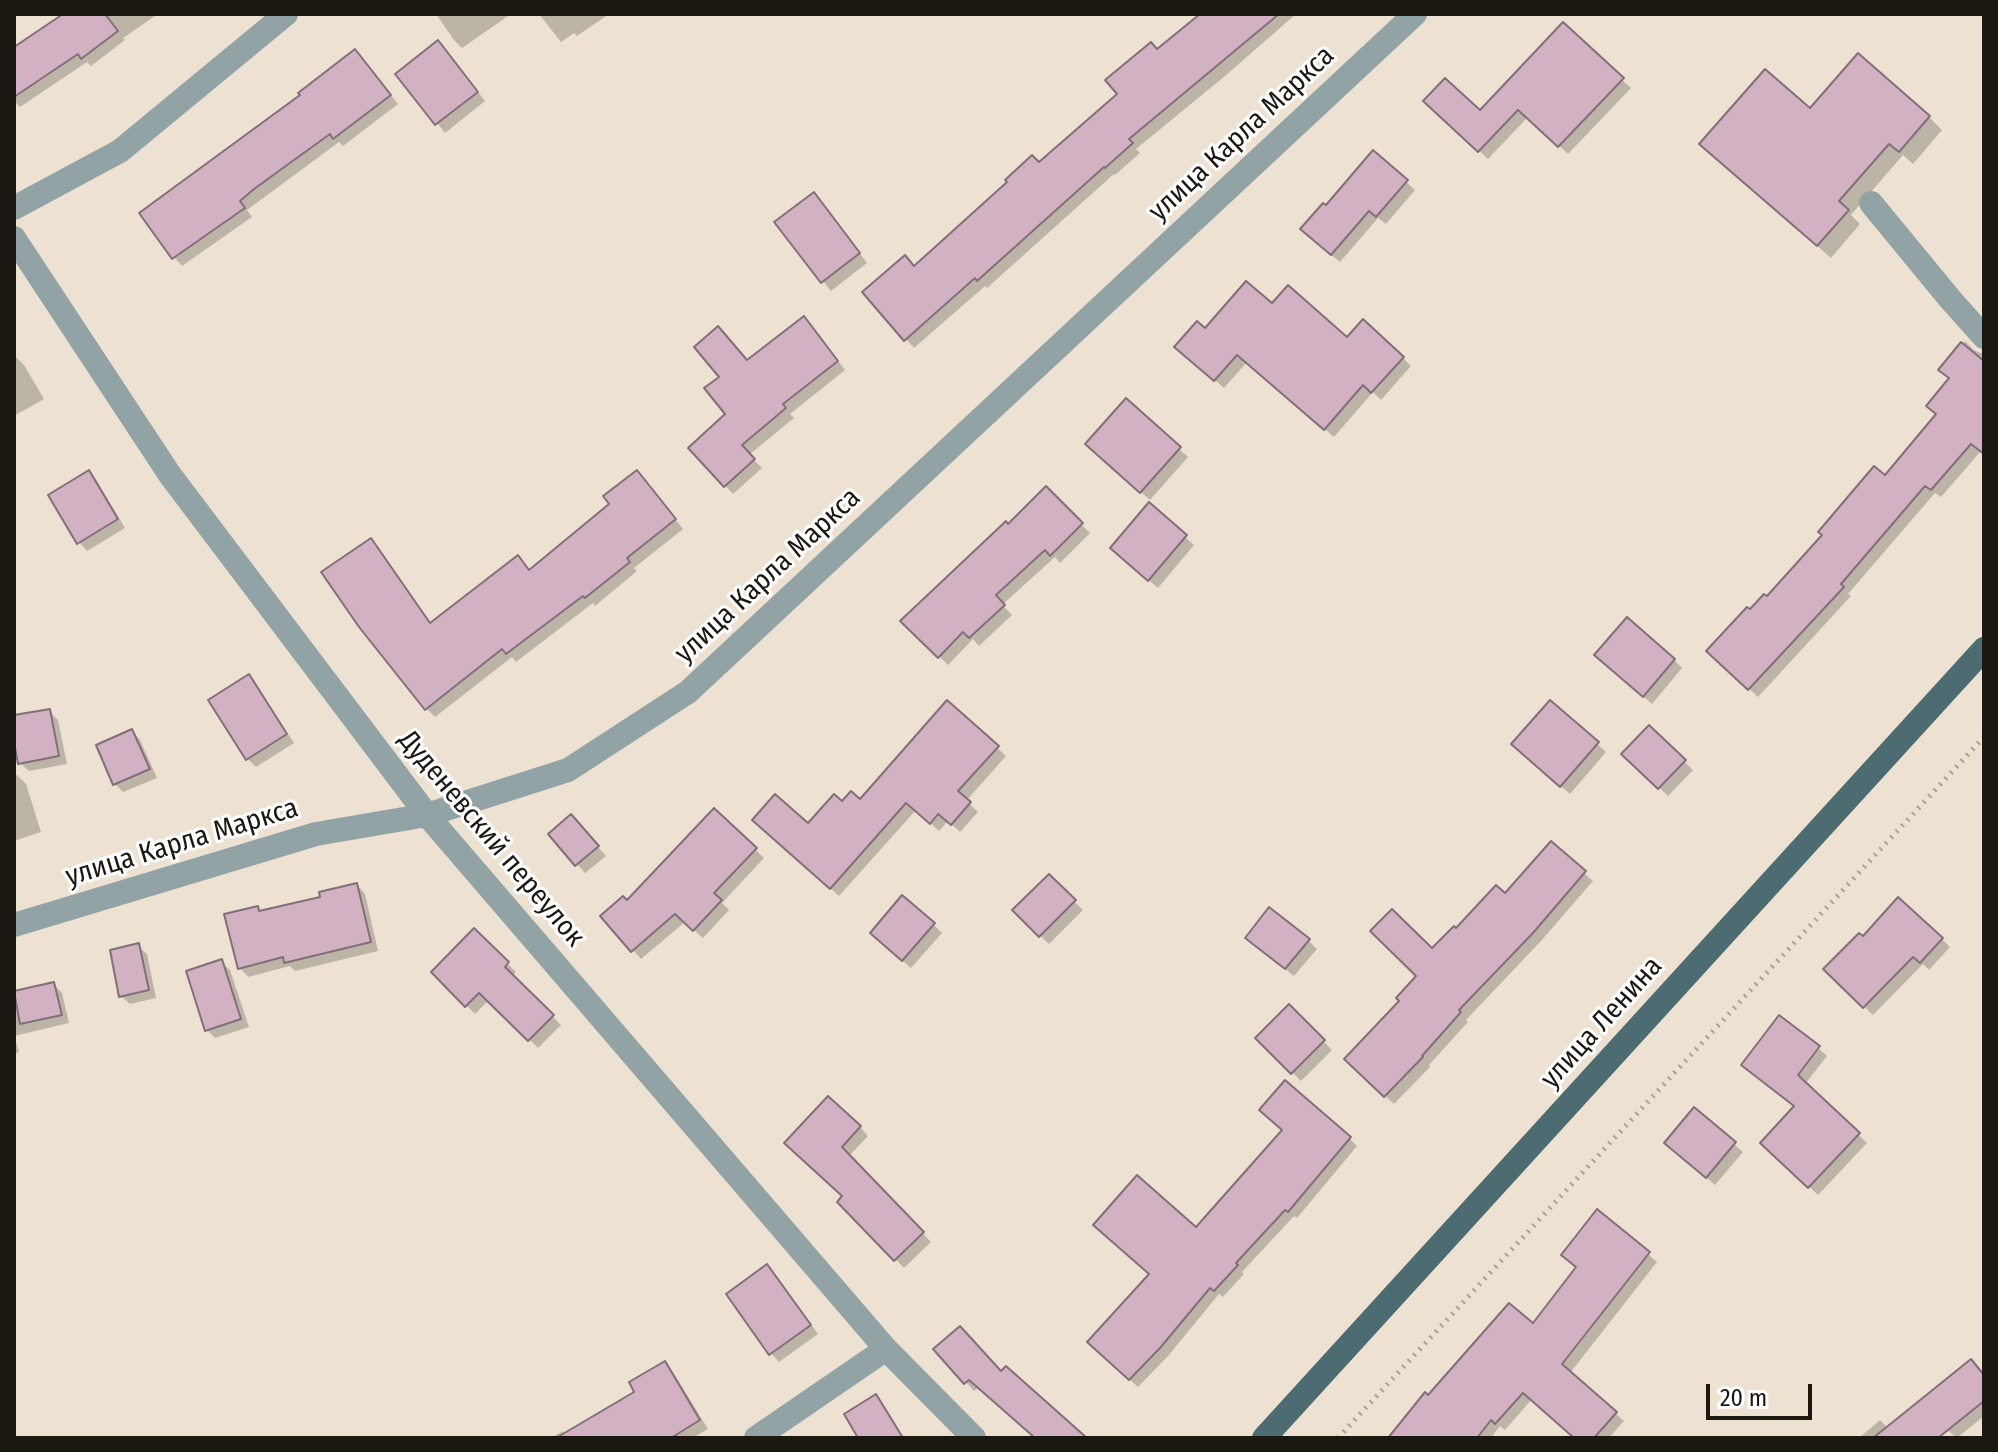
<!DOCTYPE html>
<html>
<head>
<meta charset="utf-8">
<style>
  body { margin:0 }
  #map { position:relative; width:1998px; height:1452px; overflow:hidden; background:#ede2d2; font-family:"Fira Sans Condensed",sans-serif }
  canvas { display:block }
  .frame { position:absolute; inset:0; border:16px solid #1b1812; pointer-events:none }
  .scale { position:absolute; left:1706px; top:1384px; width:106px; height:36px; box-sizing:border-box; border:4px solid #1b1812; border-top:0; padding-left:10px; font-size:24px; line-height:28px; white-space:nowrap; color:#1b1812; -webkit-text-stroke:6px #fff; paint-order:stroke }
</style>
</head>
<body>
<div id="map">
<canvas width="1998" height="1452"></canvas>
<div class="frame"></div>
<div class="scale">20 m</div>
</div>
<script>
const ctx = document.querySelector('canvas').getContext('2d');
ctx.lineJoin = 'round';
function paint(path, color) { ctx.fillStyle = color; ctx.fill(path, 'evenodd'); }
const toPath = rows => new Path2D(rows.map(r => 'M' + r).join(''));
function trace(path, color, width, dash) { ctx.strokeStyle = color; ctx.lineWidth = width; ctx.lineCap = dash ? 'butt' : 'round'; ctx.setLineDash(dash || []); ctx.stroke(path); }
function drawText(font, color, halo, rows, align = 'center') {
  ctx.font = font + ' "Fira Sans Condensed",sans-serif'; ctx.lineWidth = 6; ctx.setLineDash([]); ctx.textBaseline = 'middle'; ctx.strokeStyle = halo; ctx.fillStyle = color; for (const [text, x, y, turn = 0] of rows) {
    ctx.save(); ctx.translate(x, y); ctx.rotate((+turn || 0) * Math.PI / 180); ctx.textAlign = isNaN(turn) ? turn : align; if (halo) ctx.strokeText(text, 0, 0); ctx.fillText(text, 0, 0); ctx.restore();
  }
}
paint(toPath([
  [62,14,158,14,123,38,125,40,91,66,87,62,20,107,14,101,14,50,55,22,54,20],
  [436,14,511,14,462,48,454,40],
  [539,14,609,14,577,36,574,33,561,42],
  [1203,14,1296,14,1225,76,1136,149,1140,153,1115,175,1114,174,987,288,985,286,914,348,906,339,915,268,1039,165,1119,94,1157,52],
  [1563,25,1631,88,1568,154,1528,117,1488,159,1434,110,1480,113],
  [447,52,485,101,445,133,398,74],
  [363,60,398,104,343,146,339,142,247,210,252,217,182,266,174,257],
  [1810,111,1929,117,1942,130,1913,164,1903,155,1851,215,1860,224,1831,258,1715,157],
  [1406,182,1415,190,1386,224,1378,218,1340,262,1311,238,1326,208],
  [822,203,867,263,831,291,777,222],
  [812,327,845,370,790,414,794,418,749,455,762,468,733,494,690,448,728,414,747,362],
  [1205,330,1347,340,1403,358,1411,366,1381,400,1373,392,1334,437,1247,362,1224,388,1186,355],
  [1965,341,1974,350,1980,353,1984,353,1984,453,1981,451,1941,497,1935,493,1848,594,1851,596,1758,697,1718,660,1750,612,1767,599,1885,478,1938,415,1950,379,1941,370],
  [15,356,24,365,44,399,14,416],
  [1179,449,1188,457,1150,500,1096,452],
  [88,473,97,481,125,528,87,551,79,542],
  [645,481,683,529,634,568,637,571,595,606,593,603,516,662,512,657,435,717,427,709,379,549,431,624,530,571],
  [1046,489,1090,533,1060,563,1055,557,1002,605,1012,615,979,646,973,639,948,665,903,621,1008,526],
  [1149,505,1194,545,1158,588,1121,556],
  [1674,660,1682,668,1652,704,1605,663],
  [248,677,257,686,294,743,256,767,248,759],
  [947,703,1006,756,966,801,978,812,960,832,948,821,939,831,916,810,839,896,763,828,808,826,842,804,860,801],
  [49,711,58,720,67,764,29,771,20,763,14,731,14,717],
  [1649,728,1693,770,1668,796,1624,754],
  [132,731,140,740,157,778,123,792,115,784],
  [1597,744,1606,752,1570,794,1522,752],
  [17,775,26,784,41,832,14,841,14,776],
  [714,811,764,858,722,903,729,910,703,938,685,922,641,959,602,916,627,903],
  [579,825,606,856,585,873,550,834],
  [1551,844,1593,881,1541,941,1466,1020,1468,1022,1429,1065,1430,1067,1394,1104,1347,1059,1402,1002,1419,976,1456,931,1505,896],
  [1049,877,1083,910,1049,944,1015,910],
  [357,885,365,894,378,951,295,971,290,966,248,977,240,968,257,908,262,913,323,899],
  [933,924,942,933,911,968,881,942],
  [474,931,516,972,512,976,561,1025,538,1048,489,1000,475,1014,433,972],
  [1863,939,1942,939,1950,947,1929,970,1923,964,1873,1015,1826,969],
  [1308,940,1317,949,1294,976,1256,946],
  [138,946,147,954,156,998,130,1004,121,996],
  [221,962,230,970,249,1027,215,1038,207,1030],
  [54,985,62,993,69,1023,14,1036,19,1052,14,1054,14,993],
  [1289,1007,1332,1050,1301,1081,1258,1038],
  [1818,1048,1827,1056,1805,1084,1867,1143,1818,1195,1763,1143,1796,1108,1752,1073],
  [1694,1110,1743,1152,1715,1185,1675,1151],
  [860,1127,868,1136,849,1156,931,1242,904,1268,840,1202,845,1197,795,1151],
  [1349,1138,1357,1146,1297,1218,1294,1216,1242,1272,1244,1274,1223,1297,1219,1294,1168,1356,1138,1387,1097,1350,1197,1230],
  [1598,1212,1657,1262,1570,1373,1624,1421,1609,1438,1576,1438,1532,1399,1505,1430,1500,1426,1491,1438,1391,1438,1429,1397,1533,1325,1578,1268],
  [767,1267,776,1275,818,1334,779,1362,771,1353],
  [936,1349,1001,1374,1084,1438,1036,1438,979,1387,974,1391],
  [664,1364,673,1372,708,1429,692,1438,551,1438,563,1431,566,1434,637,1392],
  [1984,1376,1984,1416,1957,1438,1947,1430,1939,1438,1859,1438,1880,1420,1888,1428],
  [876,1397,884,1405,904,1438,861,1438]
]), '#0003');
const building = toPath([
  [63,14,105,14,118,31,81,59,78,54,14,97,14,47,63,14],
  [1200,14,1279,14,1129,139,1133,143,1105,168,1104,167,977,281,975,278,904,341,862,292,905,255,914,266,1007,182,1005,180,1032,155,1039,162,1117,94,1105,80,1151,42,1157,49,1200,14],
  [1563,22,1624,78,1558,147,1518,110,1478,152,1423,101,1445,78,1480,110,1563,22],
  [438,40,478,92,435,125,395,74,438,40],
  [355,49,391,95,333,139,330,134,254,189,240,201,245,208,172,259,139,213,300,95,298,93,355,49],
  [1858,53,1930,116,1899,152,1889,144,1839,201,1849,210,1817,246,1699,144,1765,69,1810,108,1858,53],
  [1373,150,1408,180,1376,217,1369,211,1331,255,1300,229,1323,203,1326,205,1373,150],
  [814,192,860,253,821,283,774,222,814,192],
  [1246,281,1272,303,1288,285,1347,337,1363,319,1404,357,1371,393,1363,385,1324,430,1237,355,1214,381,1174,347,1197,321,1205,328,1246,281],
  [804,316,838,361,783,404,786,408,742,445,755,459,724,487,688,448,725,414,704,388,719,377,694,347,718,326,747,360,804,316],
  [1961,342,1984,361,1984,454,1971,444,1931,490,1925,486,1841,584,1844,587,1748,690,1706,651,1747,607,1750,609,1764,594,1767,596,1822,535,1818,532,1874,466,1885,475,1936,414,1926,406,1949,378,1938,370,1961,342],
  [1126,398,1181,447,1140,493,1085,444,1126,398],
  [89,470,118,519,77,544,48,495,89,470],
  [637,470,676,519,627,558,630,562,585,598,583,596,506,654,502,649,425,710,359,627,321,572,371,538,430,623,518,555,529,570,609,504,603,496,637,470],
  [1046,486,1083,523,1050,556,1045,550,996,595,1005,605,969,638,963,632,938,658,900,621,1006,521,1008,524,1046,486],
  [1149,502,1187,535,1148,581,1110,548,1149,502],
  [1627,617,1675,659,1643,697,1594,655,1627,617],
  [249,674,287,734,246,760,208,700,249,674],
  [947,700,999,746,958,791,971,802,951,825,938,814,930,824,906,803,830,889,752,820,775,794,808,823,834,794,842,801,851,791,860,799,947,700],
  [1550,700,1599,742,1560,787,1511,744,1550,700],
  [50,709,59,756,18,764,14,742,14,715,50,709],
  [1649,725,1686,760,1658,789,1621,754,1649,725],
  [132,729,150,769,113,785,96,745,132,729],
  [714,808,757,848,714,893,722,900,693,931,675,914,631,952,600,916,623,896,627,900,714,808],
  [571,814,599,846,575,866,548,834,571,814],
  [1551,841,1586,871,1533,933,1459,1010,1461,1012,1422,1056,1423,1057,1384,1097,1344,1059,1399,1001,1396,998,1416,976,1370,931,1392,909,1432,948,1454,926,1456,928,1496,885,1505,893,1551,841],
  [1049,874,1076,900,1039,937,1012,910,1049,874],
  [357,883,371,942,284,963,283,957,238,969,224,914,258,906,259,911,320,897,319,892,357,883],
  [902,895,935,923,902,961,870,933,902,895],
  [1898,897,1943,938,1920,963,1913,957,1863,1008,1823,969,1859,933,1863,936,1898,897],
  [1269,907,1310,939,1285,969,1245,938,1269,907],
  [474,928,509,962,505,967,554,1015,528,1041,479,993,465,1007,431,972,474,928],
  [139,943,149,990,119,997,110,950,139,943],
  [222,959,241,1019,205,1031,186,971,222,959],
  [54,982,62,1015,20,1024,14,991,54,982],
  [1289,1004,1325,1040,1291,1074,1255,1038,1289,1004],
  [1779,1015,1820,1046,1798,1075,1860,1133,1808,1188,1760,1143,1794,1106,1741,1065,1779,1015],
  [1285,1080,1351,1137,1288,1212,1285,1210,1236,1263,1238,1265,1214,1291,1210,1288,1160,1348,1129,1380,1087,1342,1149,1274,1093,1225,1137,1175,1196,1227,1282,1130,1259,1110,1285,1080],
  [828,1096,861,1126,842,1147,924,1232,894,1261,837,1202,842,1196,784,1143,828,1096],
  [1694,1107,1736,1142,1706,1178,1664,1143,1694,1107],
  [1597,1209,1650,1252,1562,1364,1617,1412,1594,1438,1574,1438,1523,1393,1495,1424,1491,1420,1477,1438,1388,1438,1425,1392,1428,1395,1509,1303,1533,1323,1576,1267,1561,1255,1597,1209],
  [767,1264,811,1325,769,1355,726,1294,767,1264],
  [960,1326,1001,1371,1006,1366,1087,1438,1035,1438,969,1380,964,1384,933,1349,960,1326],
  [1971,1359,1984,1375,1984,1401,1938,1438,1873,1438,1971,1359],
  [665,1361,700,1420,671,1438,556,1438,634,1392,629,1382,665,1361],
  [876,1394,903,1438,858,1438,844,1414,876,1394]
]);
paint(building, '#d1b1c2');
trace(building, '#817079', 2);
trace(toPath([
  [1338,1438,1984,737]
]), '#aaa295', 5, [2, 6]);
trace(toPath([
  [1871,203,1950,299,1984,337],
  [14,208,120,151,286,14],
  [14,238,170,475,427,815,886,1349,974,1438],
  [14,925,316,834,427,815,568,770,688,692,1415,14],
  [756,1438,886,1349]
]), '#92a3a5', 24);
trace(toPath([
  [1264,1438,1984,649]
]), '#4d6c71', 24);
drawText('28px', '#1b1812', '#fff', [
  ["улица Карла Маркса",1242,134,-43],
  ["улица Карла Маркса",768,576,-43],
  ["Дуденевский переулок",491,839,50],
  ["улица Карла Маркса",182,843,-17],
  ["улица Ленина",1602,1023,-48]
]);
</script>
</body>
</html>
